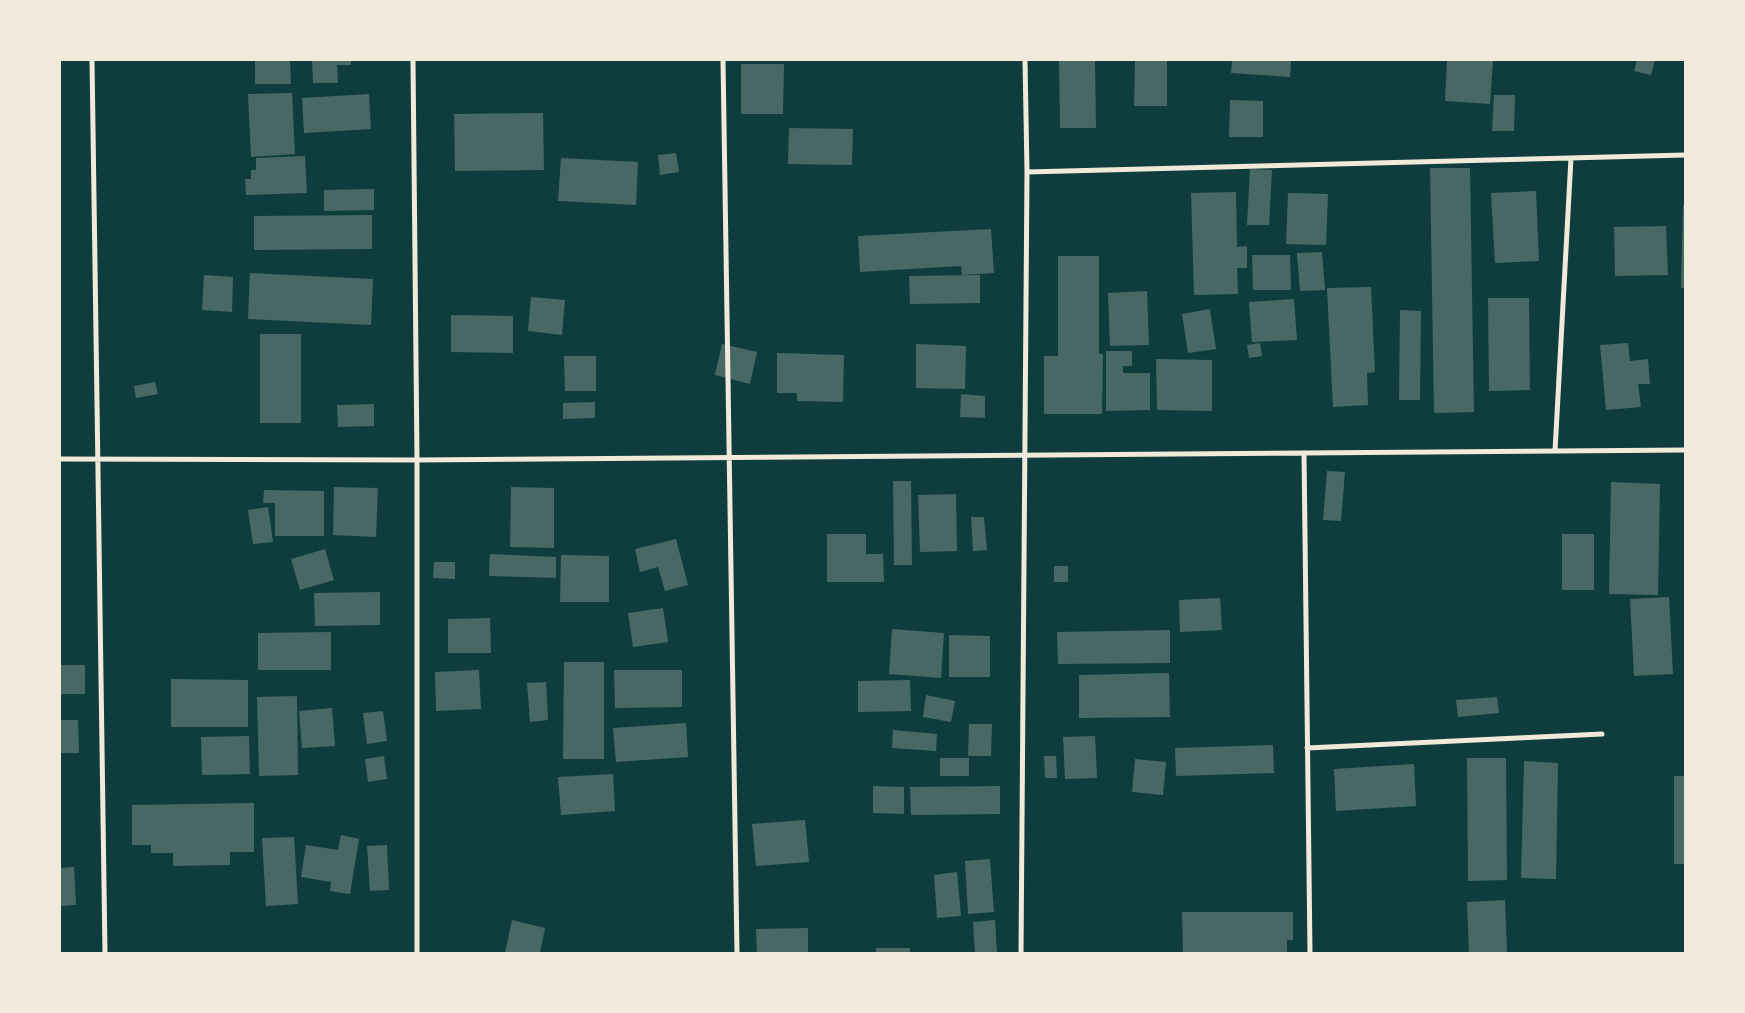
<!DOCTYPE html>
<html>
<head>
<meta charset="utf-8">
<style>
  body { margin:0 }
  #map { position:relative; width:1745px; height:1013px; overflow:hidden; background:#0f3d3e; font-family:"Noto Sans",sans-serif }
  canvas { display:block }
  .frame { position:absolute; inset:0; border:61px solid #f1e9da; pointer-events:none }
</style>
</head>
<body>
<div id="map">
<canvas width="1745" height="1013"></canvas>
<div class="frame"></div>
</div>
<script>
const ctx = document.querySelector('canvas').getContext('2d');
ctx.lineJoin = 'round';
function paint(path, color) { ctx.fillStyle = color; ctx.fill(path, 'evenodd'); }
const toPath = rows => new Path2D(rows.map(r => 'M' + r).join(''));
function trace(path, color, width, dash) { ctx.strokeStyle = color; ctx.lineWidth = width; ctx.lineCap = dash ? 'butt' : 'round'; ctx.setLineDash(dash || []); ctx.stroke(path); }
paint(toPath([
  [255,60,290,60,291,84,255,84],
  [312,60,351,60,351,65,337,65,338,83,313,83],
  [1059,60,1095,60,1096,128,1060,128],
  [1135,60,1167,60,1167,106,1134,106],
  [1232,60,1291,60,1290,77,1231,73],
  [1447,60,1493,60,1490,104,1445,101],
  [1637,60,1655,60,1651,75,1634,71],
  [741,64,784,64,783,114,741,114],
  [292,93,295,154,251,157,248,94],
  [369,94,371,129,304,133,302,98],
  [1494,95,1515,95,1514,131,1492,131],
  [1230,100,1263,101,1263,137,1229,137],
  [543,113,544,170,455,171,454,114],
  [789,128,853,129,852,165,788,164],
  [676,153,679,172,660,175,658,155],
  [305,156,307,193,246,195,245,179,251,179,251,170,256,170,256,158],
  [561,158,638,162,636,205,558,201],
  [1430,168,1470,168,1474,412,1434,413],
  [1250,169,1272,170,1269,225,1247,225],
  [374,189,374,210,324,211,324,190],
  [1536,191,1539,261,1495,263,1491,193],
  [1236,192,1237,247,1247,246,1247,268,1237,268,1238,294,1194,295,1191,193],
  [1288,193,1328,194,1326,245,1286,244],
  [1683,205,1685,205,1685,288,1681,288],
  [372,215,372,249,254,250,254,216],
  [1666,226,1668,275,1615,276,1614,227],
  [991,229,994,273,962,275,961,266,860,272,858,236],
  [1322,252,1325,290,1300,291,1297,253],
  [1252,255,1290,255,1291,290,1253,290],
  [1058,256,1099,256,1099,354,1103,354,1102,414,1044,414,1044,356,1058,356],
  [250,273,373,279,371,325,248,319],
  [204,275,233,277,232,312,202,310],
  [980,275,980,303,910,304,909,276],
  [1371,287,1375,372,1367,373,1368,405,1333,407,1327,288],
  [1147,291,1149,345,1110,346,1108,293],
  [531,297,565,300,562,335,528,331],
  [1488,298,1529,298,1530,390,1489,391],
  [1294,299,1297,340,1252,342,1249,302],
  [1210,309,1216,349,1188,353,1182,314],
  [1400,310,1421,311,1420,400,1399,400],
  [451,315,513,316,513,353,451,352],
  [260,334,301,334,301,423,260,423],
  [1260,343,1262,356,1249,358,1247,345],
  [1628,343,1630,361,1648,359,1650,384,1638,384,1641,407,1606,410,1600,345],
  [722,344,757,352,750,384,715,375],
  [916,344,966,346,965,389,916,388],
  [1106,351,1132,351,1132,366,1123,366,1123,373,1150,373,1150,410,1106,411],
  [777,353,844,355,843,402,797,401,797,393,777,393],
  [564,356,596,356,596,391,565,391],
  [1156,359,1212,360,1212,411,1157,410],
  [155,382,158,394,136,398,134,386],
  [961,394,985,396,985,418,960,417],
  [595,402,595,418,563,419,563,403],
  [374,404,374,426,338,427,337,405],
  [1327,471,1345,472,1341,521,1323,520],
  [893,481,911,481,912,565,894,565],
  [1611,482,1660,484,1658,595,1609,594],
  [334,487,378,488,376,537,333,535],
  [511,487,554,488,554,548,510,547],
  [264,490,324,491,324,536,275,536,275,503,263,503],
  [956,494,957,551,920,552,918,495],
  [268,507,273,542,253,544,248,510],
  [971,517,984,517,987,550,973,551],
  [827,534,866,534,866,554,883,554,884,582,827,582],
  [1562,534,1594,534,1594,590,1562,590],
  [676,539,688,585,665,591,658,567,640,572,635,549],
  [325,549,334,580,300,590,291,559],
  [490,554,556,557,556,578,489,576],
  [561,555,609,556,609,602,560,602],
  [434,562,455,562,455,579,433,578],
  [1054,566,1068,566,1068,582,1054,582],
  [380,592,380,625,315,626,314,593],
  [1669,597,1673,674,1634,676,1630,599],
  [1220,598,1222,630,1180,632,1179,600],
  [663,608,668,642,633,647,628,613],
  [490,618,491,653,448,653,448,619],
  [892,629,944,633,941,678,889,674],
  [1170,630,1170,663,1058,664,1057,632],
  [331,632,331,670,258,670,258,633],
  [949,635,990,636,990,677,949,677],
  [564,662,604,662,604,759,563,759],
  [60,665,85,665,85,694,60,694],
  [479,670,481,709,436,711,435,672],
  [614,670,682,670,682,707,615,708],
  [1169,673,1170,717,1079,718,1079,675],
  [171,679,248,680,248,727,171,727],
  [910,680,911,711,858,712,858,681],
  [546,682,548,720,530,722,527,683],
  [926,695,955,701,951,722,923,717],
  [297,696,298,775,259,776,257,697],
  [1497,697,1499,713,1458,717,1456,700],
  [332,708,335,746,302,748,299,711],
  [383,711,387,741,367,744,363,713],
  [60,720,78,720,79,753,60,753],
  [686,723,688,757,616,762,613,728],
  [969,724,992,724,991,756,968,756],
  [893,730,937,734,936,751,892,748],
  [249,736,250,774,202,775,201,737],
  [1095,736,1097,778,1065,779,1063,737],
  [1273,745,1274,773,1176,776,1175,748],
  [384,756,387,779,368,782,365,759],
  [1044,756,1056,756,1057,778,1045,778],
  [940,758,969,758,969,776,940,776],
  [1467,758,1506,758,1507,880,1468,881],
  [1135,759,1166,762,1163,795,1132,792],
  [1524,761,1558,763,1556,879,1521,878],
  [1414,764,1416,806,1336,811,1334,769],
  [613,774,615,811,561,815,558,777],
  [1674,776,1685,776,1685,864,1674,864],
  [873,786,904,787,904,814,873,813],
  [1000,786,1000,814,911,815,910,787],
  [254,803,254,852,230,852,230,865,173,866,173,853,151,853,151,845,132,845,132,805],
  [805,820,809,862,756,866,752,824],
  [341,835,359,839,350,894,330,891,331,882,301,877,306,845,338,850],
  [294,837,298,904,266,906,262,838],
  [387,845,389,890,370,891,367,846],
  [990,859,994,912,968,914,965,861],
  [74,867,76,905,60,906,60,868],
  [957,872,961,916,937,918,934,875],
  [1505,900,1507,953,1469,953,1467,902],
  [1182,912,1293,912,1293,940,1287,940,1287,953,1183,953],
  [512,920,545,928,540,953,505,953],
  [995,920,997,953,975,953,973,922],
  [808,928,808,953,757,953,756,929],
  [876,948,910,948,910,953,876,953]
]), '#486865');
trace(toPath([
  [92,60,105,953],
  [413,60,417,460,417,953],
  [723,60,737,953],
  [1027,172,1685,155],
  [1555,451,1571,158],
  [1304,453,1310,953],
  [60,459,417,460,1685,450],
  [1307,748,1602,734],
  [1021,953,1027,172,1025,60]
]), '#f1e9da', 5);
</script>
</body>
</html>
